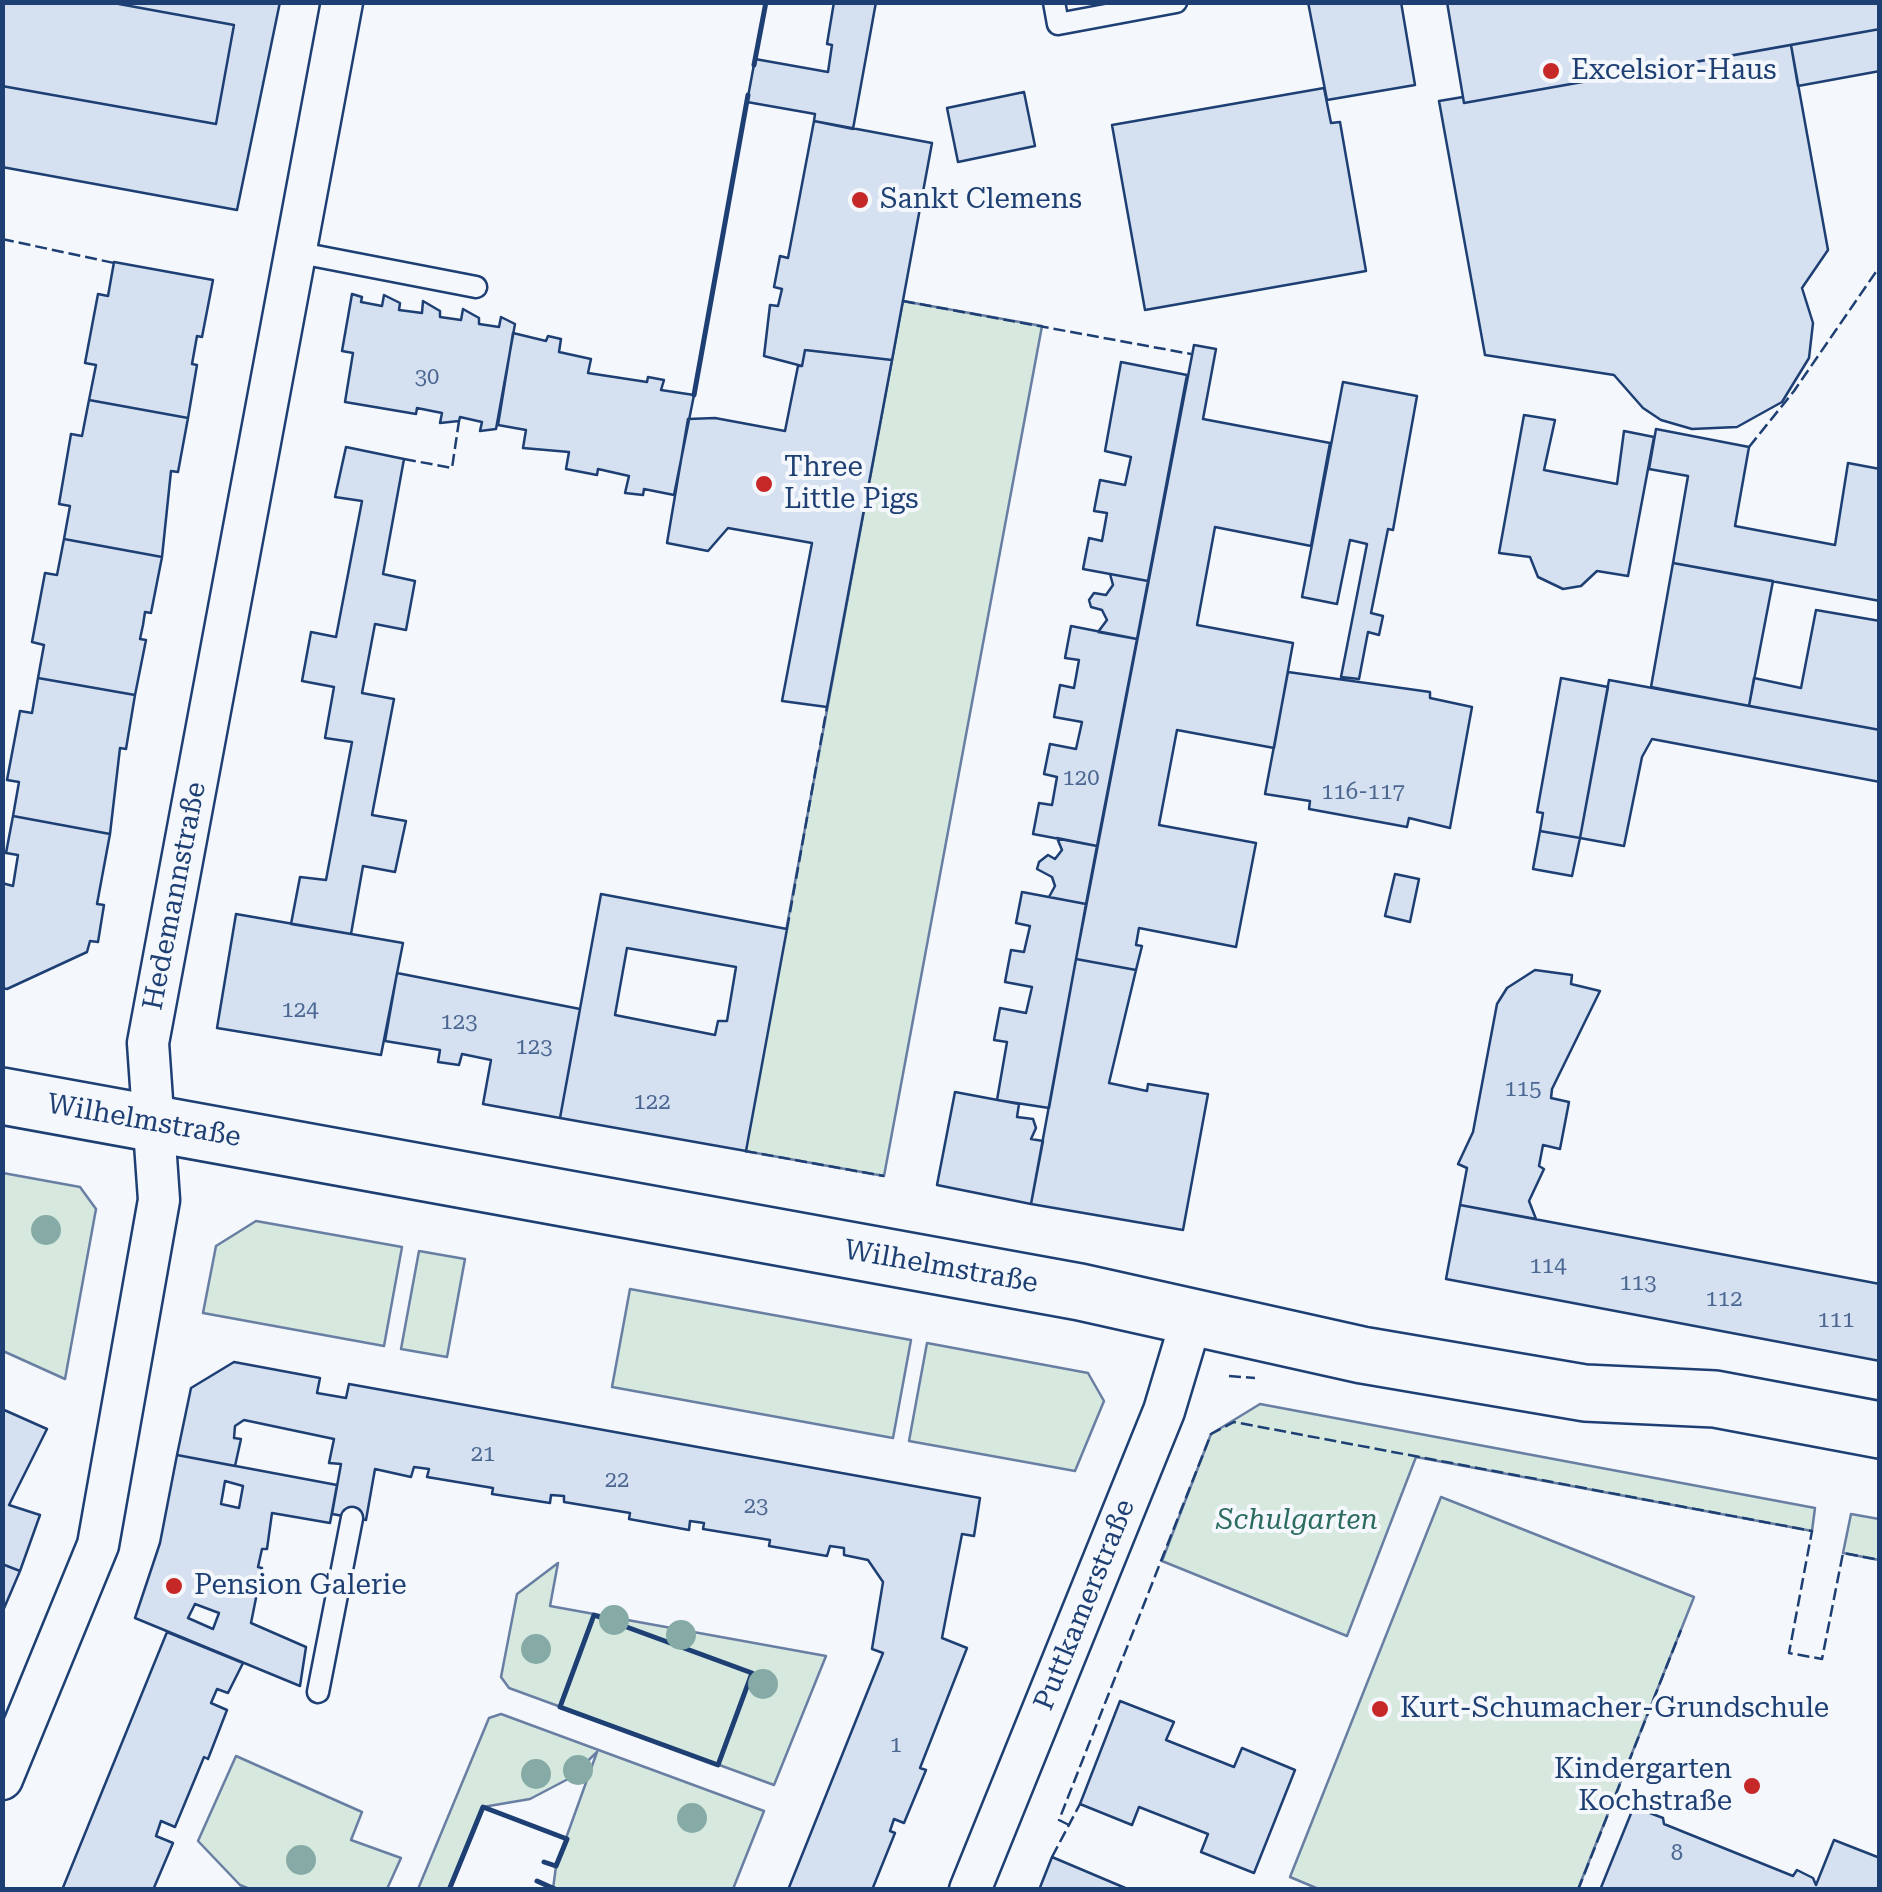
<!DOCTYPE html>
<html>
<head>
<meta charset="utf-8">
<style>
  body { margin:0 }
  #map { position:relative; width:1882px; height:1892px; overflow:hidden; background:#f4f7fb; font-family:"Roboto Serif",serif }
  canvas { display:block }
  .frame { position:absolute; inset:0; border:5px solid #1d3f73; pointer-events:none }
</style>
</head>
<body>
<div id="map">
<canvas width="1882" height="1892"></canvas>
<div class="frame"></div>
</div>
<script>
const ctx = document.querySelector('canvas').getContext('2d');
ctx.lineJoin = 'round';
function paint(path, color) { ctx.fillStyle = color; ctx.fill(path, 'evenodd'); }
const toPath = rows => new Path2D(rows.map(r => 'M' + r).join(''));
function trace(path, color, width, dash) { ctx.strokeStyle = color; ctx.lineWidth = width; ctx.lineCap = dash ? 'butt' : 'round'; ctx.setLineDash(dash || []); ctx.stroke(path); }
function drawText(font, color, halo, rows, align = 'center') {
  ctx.font = font + ' "Roboto Serif",serif'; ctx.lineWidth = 8; ctx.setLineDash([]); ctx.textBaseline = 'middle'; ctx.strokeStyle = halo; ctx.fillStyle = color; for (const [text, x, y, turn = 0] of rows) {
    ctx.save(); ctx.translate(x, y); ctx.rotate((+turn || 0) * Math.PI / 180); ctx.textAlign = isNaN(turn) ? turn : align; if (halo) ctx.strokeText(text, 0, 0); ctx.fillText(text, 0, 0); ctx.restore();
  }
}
const green = toPath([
  [903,301,1042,326,884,1176,745,1151,903,301],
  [3,1173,80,1187,96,1209,65,1379,3,1351,3,1173],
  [256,1221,402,1247,384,1346,203,1313,216,1246,256,1221],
  [419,1251,465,1259,447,1357,401,1349,419,1251],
  [630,1289,911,1340,893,1438,612,1387,630,1289],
  [927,1343,1088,1373,1104,1401,1075,1471,909,1441,927,1343],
  [1260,1404,1815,1508,1812,1531,1416,1457,1347,1636,1162,1561,1211,1434,1260,1404],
  [1441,1497,1694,1597,1578,1889,1321,1890,1290,1877,1441,1497],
  [1851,1514,1879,1519,1879,1560,1843,1553,1851,1514],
  [558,1563,550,1606,826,1656,774,1785,509,1688,501,1677,517,1594,558,1563],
  [501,1714,764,1811,733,1889,553,1889,556,1866,597,1752,570,1778,530,1799,483,1807,449,1889,418,1889,489,1718,501,1714],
  [236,1756,362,1812,351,1840,401,1858,387,1889,252,1890,240,1885,198,1841,236,1756]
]);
paint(green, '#d7e8df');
trace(green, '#687fa3', 2.5);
const building = toPath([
  [2,2,108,2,234,25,216,124,2,86,2,2],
  [108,2,280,2,237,210,2,167,2,86,216,124,234,25,108,2],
  [834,2,876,2,853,129,814,121,815,114,747,102,755,59,828,72,832,45,827,44,834,2],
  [1308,2,1401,2,1415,85,1327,100,1308,2],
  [1447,2,1880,2,1880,29,1464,103,1447,2],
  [1880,29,1880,71,1798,86,1791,45,1880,29],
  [1791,45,1828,250,1802,288,1813,323,1809,358,1782,402,1737,427,1692,429,1661,420,1643,408,1614,375,1485,355,1439,101,1463,97,1464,103,1791,45],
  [1324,88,1331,123,1340,122,1366,271,1145,310,1112,125,1324,88],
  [1024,92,1035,146,958,162,947,108,1024,92],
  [814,121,932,143,892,360,805,350,802,366,764,356,770,305,778,306,782,289,774,287,780,256,788,258,814,121],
  [114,262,213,280,202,337,197,336,192,364,197,365,188,418,89,400,96,365,85,363,98,294,108,296,114,262],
  [352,294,362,297,361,302,382,306,384,295,400,303,399,310,422,313,423,301,440,311,440,317,461,320,463,309,479,318,479,324,499,327,501,317,515,324,496,429,480,431,482,422,460,417,459,421,440,423,442,413,417,408,416,414,345,402,353,353,342,351,352,294],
  [513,333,546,341,548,336,561,339,559,352,591,359,588,373,647,382,648,377,664,380,661,390,694,395,674,495,644,489,643,495,625,493,629,476,598,469,597,475,566,469,569,452,523,448,526,430,498,425,513,333],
  [1194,345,1216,349,1203,419,1330,443,1311,546,1215,527,1197,625,1293,643,1274,748,1177,730,1159,825,1256,843,1236,947,1139,928,1136,945,1142,946,1136,970,1076,959,1194,345],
  [805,350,892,360,827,707,782,701,812,543,728,528,708,551,667,543,688,419,715,418,785,431,798,366,802,366,805,350],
  [1121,362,1187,375,1148,581,1083,569,1089,538,1102,541,1107,513,1094,511,1100,480,1125,485,1131,457,1105,451,1121,362],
  [1343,382,1417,396,1393,530,1388,529,1371,613,1383,616,1379,635,1368,632,1359,679,1341,677,1367,544,1350,540,1337,604,1302,597,1343,382],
  [89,400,188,418,178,472,171,471,162,557,64,539,70,506,59,504,71,434,82,436,89,400],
  [1524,415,1555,420,1544,470,1617,484,1624,431,1654,437,1628,576,1597,571,1581,586,1563,589,1538,577,1530,557,1499,553,1524,415],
  [1656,429,1749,447,1735,526,1835,545,1848,463,1880,469,1880,601,1673,563,1688,476,1649,469,1656,429],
  [346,447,404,459,383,574,415,581,406,630,375,624,362,693,394,699,372,815,406,821,395,872,363,866,351,934,291,924,300,877,326,880,352,742,325,738,334,687,302,681,311,632,336,637,362,501,335,497,346,447],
  [64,539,162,557,151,613,145,612,143,625,140,639,146,640,135,695,38,678,44,645,32,642,45,573,57,575,64,539],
  [1673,563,1773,581,1749,706,1651,687,1673,563],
  [1110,574,1148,581,1137,639,1098,632,1107,620,1102,610,1091,607,1089,600,1094,593,1106,595,1113,585,1110,574],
  [1816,610,1880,621,1880,730,1749,706,1754,678,1801,688,1816,610],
  [1071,626,1137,639,1097,846,1033,834,1039,803,1052,805,1057,777,1044,774,1050,744,1076,749,1082,722,1054,717,1060,685,1074,688,1079,660,1065,658,1071,626],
  [1288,672,1430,692,1430,698,1472,707,1450,828,1409,818,1407,827,1309,809,1310,801,1265,794,1288,672],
  [38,678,135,695,126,749,120,748,110,834,13,816,19,782,7,780,20,711,32,713,38,678],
  [1561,678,1608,687,1580,838,1540,831,1543,813,1537,812,1561,678],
  [1609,680,1880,730,1880,782,1652,739,1642,757,1624,846,1580,838,1609,680],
  [13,816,110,834,97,904,104,905,98,942,90,941,87,952,7,989,2,988,2,883,13,886,18,855,6,853,13,816],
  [1540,831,1580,838,1572,876,1533,869,1540,831],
  [1057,838,1097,846,1086,904,1049,897,1055,886,1052,877,1037,869,1039,862,1048,855,1055,859,1062,850,1057,838],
  [1395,874,1419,879,1410,922,1385,916,1395,874],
  [1022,892,1086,904,1049,1108,997,1100,1007,1042,994,1040,1000,1008,1026,1013,1032,987,1005,982,1011,950,1024,952,1030,926,1016,923,1022,892],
  [601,894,787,929,746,1151,560,1118,601,894],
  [627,948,736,967,727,1021,718,1021,715,1035,615,1015,627,948],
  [236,914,403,943,381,1055,217,1028,236,914],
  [1076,959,1136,970,1109,1083,1147,1091,1148,1084,1208,1094,1183,1230,1031,1204,1076,959],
  [1535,970,1572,975,1571,984,1600,991,1552,1089,1551,1098,1569,1102,1560,1149,1543,1145,1539,1166,1544,1169,1529,1201,1536,1219,1460,1205,1467,1168,1458,1164,1473,1132,1497,1004,1507,988,1535,970],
  [397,973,580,1009,560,1118,483,1104,491,1060,462,1054,459,1065,438,1062,440,1050,385,1041,397,973],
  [955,1092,1019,1104,1017,1117,1033,1119,1036,1128,1031,1139,1043,1141,1031,1204,937,1185,955,1092],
  [1460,1205,1880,1284,1880,1361,1446,1279,1460,1205],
  [234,1362,320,1378,317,1393,346,1398,349,1384,980,1498,974,1536,962,1534,942,1638,967,1648,920,1768,926,1770,904,1823,894,1819,890,1831,895,1833,872,1890,788,1890,883,1653,872,1649,883,1582,868,1560,844,1555,844,1548,830,1546,827,1556,769,1546,770,1540,703,1529,704,1523,690,1521,689,1530,629,1519,630,1513,564,1502,564,1496,551,1495,550,1503,492,1494,493,1488,427,1477,429,1469,414,1467,411,1477,375,1469,366,1520,332,1514,341,1464,329,1463,334,1439,244,1420,235,1426,234,1438,241,1439,235,1466,177,1455,191,1388,234,1362],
  [2,1409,47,1429,9,1505,40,1515,20,1571,2,1564,2,1409],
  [177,1455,337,1485,330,1523,272,1513,267,1549,262,1549,258,1567,262,1568,251,1623,306,1647,300,1686,135,1618,160,1543,177,1455],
  [225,1481,243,1486,239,1508,221,1504,225,1481],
  [195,1604,219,1613,213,1629,188,1618,195,1604],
  [2,1564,20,1571,2,1613,2,1564],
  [167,1632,243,1663,228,1693,217,1689,211,1703,227,1710,208,1759,204,1757,175,1827,161,1821,156,1836,173,1843,153,1890,62,1890,167,1632],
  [1120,1701,1174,1722,1166,1740,1234,1767,1242,1748,1295,1770,1254,1873,1201,1852,1208,1834,1139,1807,1132,1825,1080,1804,1120,1701],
  [1642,1810,1663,1818,1664,1824,1793,1876,1797,1870,1813,1878,1816,1885,1834,1840,1880,1858,1880,1890,1600,1890,1632,1811,1642,1810],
  [1052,1857,1130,1890,1039,1890,1052,1857]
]);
paint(building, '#d5e0f0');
trace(building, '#1d3f73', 2.5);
const lane = toPath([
  [1054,2,1058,24,1176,2],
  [295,252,476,287],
  [318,1692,352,1518]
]);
const street = toPath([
  [2,1779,98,1545,159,1200,148,1043,342,2],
  [970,1890,1164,1411,1192,1318]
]);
const secondary = toPath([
  [2,1096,1080,1292,1362,1355,1585,1393,1715,1399,1880,1430]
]);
trace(lane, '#1d3f73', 25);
trace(street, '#1d3f73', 45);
trace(secondary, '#1d3f73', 60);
trace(lane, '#f4f7fb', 20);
trace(street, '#f4f7fb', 40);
trace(secondary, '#f4f7fb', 55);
trace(toPath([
  [2,239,114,263],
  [903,301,1191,354],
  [1749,447,1794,391,1880,266],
  [404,459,452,468,459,421],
  [787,929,827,707],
  [745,1151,884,1176],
  [1229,1376,1255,1378],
  [1069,1825,1059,1820,1211,1434,1234,1422,1812,1531,1789,1653,1822,1659,1843,1553,1880,1560],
  [1052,1857,1080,1804],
  [553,1890,553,1888],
  [1578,1890,1681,1630]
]), '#1d3f73', 2.5, [12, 5]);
trace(toPath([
  [754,65,766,2],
  [694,395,748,95],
  [594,1615,752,1673,718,1765,560,1707,594,1615],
  [537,1881,557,1890],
  [449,1890,483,1807,567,1839,556,1866,544,1862]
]), '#1d3f73', 5);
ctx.fillStyle = '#86aba6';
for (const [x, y] of [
  [46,1230],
  [614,1620],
  [681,1635],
  [536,1649],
  [763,1684],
  [578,1770],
  [536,1774],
  [692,1818],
  [301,1860]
]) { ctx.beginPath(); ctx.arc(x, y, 15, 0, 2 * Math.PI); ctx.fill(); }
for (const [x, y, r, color] of [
  [1551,71,10,"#c62828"],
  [860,200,10,"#c62828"],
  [764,484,10,"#c62828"],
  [174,1586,10,"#c62828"],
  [1380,1709,10,"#c62828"],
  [1752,1786,10,"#c62828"]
]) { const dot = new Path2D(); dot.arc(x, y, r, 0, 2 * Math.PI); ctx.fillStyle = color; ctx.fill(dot); trace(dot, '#f4f7fb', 4); }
drawText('22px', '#4b6792', null, [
  ["30",427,378],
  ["120",1081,779],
  ["116-117",1363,793],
  ["124",300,1011],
  ["123",459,1023],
  ["123",534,1048],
  ["115",1523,1090],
  ["122",652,1103],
  ["114",1548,1267],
  ["113",1638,1284],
  ["112",1724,1300],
  ["111",1836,1321],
  ["21",483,1455],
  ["22",617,1481],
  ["23",756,1507],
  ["1",896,1746],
  ["8",1677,1854]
]);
drawText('28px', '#1d3f73', '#f4f7fb', [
  ["Excelsior-Haus",1571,71],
  ["Sankt Clemens",880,200],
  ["Three",784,468],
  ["Little Pigs",784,500],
  ["Pension Galerie",194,1586],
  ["Kurt-Schumacher-Grundschule",1400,1709],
  ["Kindergarten",1732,1770,"right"],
  ["Kochstraße",1732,1802,"right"]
], 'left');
drawText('28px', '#1d3f73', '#f4f7fb', [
  ["Hedemannstraße",175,896,-79],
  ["Wilhelmstraße",144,1121,10],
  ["Wilhelmstraße",941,1267,10],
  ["Puttkamerstraße",1085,1605,-68]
]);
drawText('italic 28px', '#2c6c60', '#f4f7fb', [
  ["Schulgarten",1297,1521]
]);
</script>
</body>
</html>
